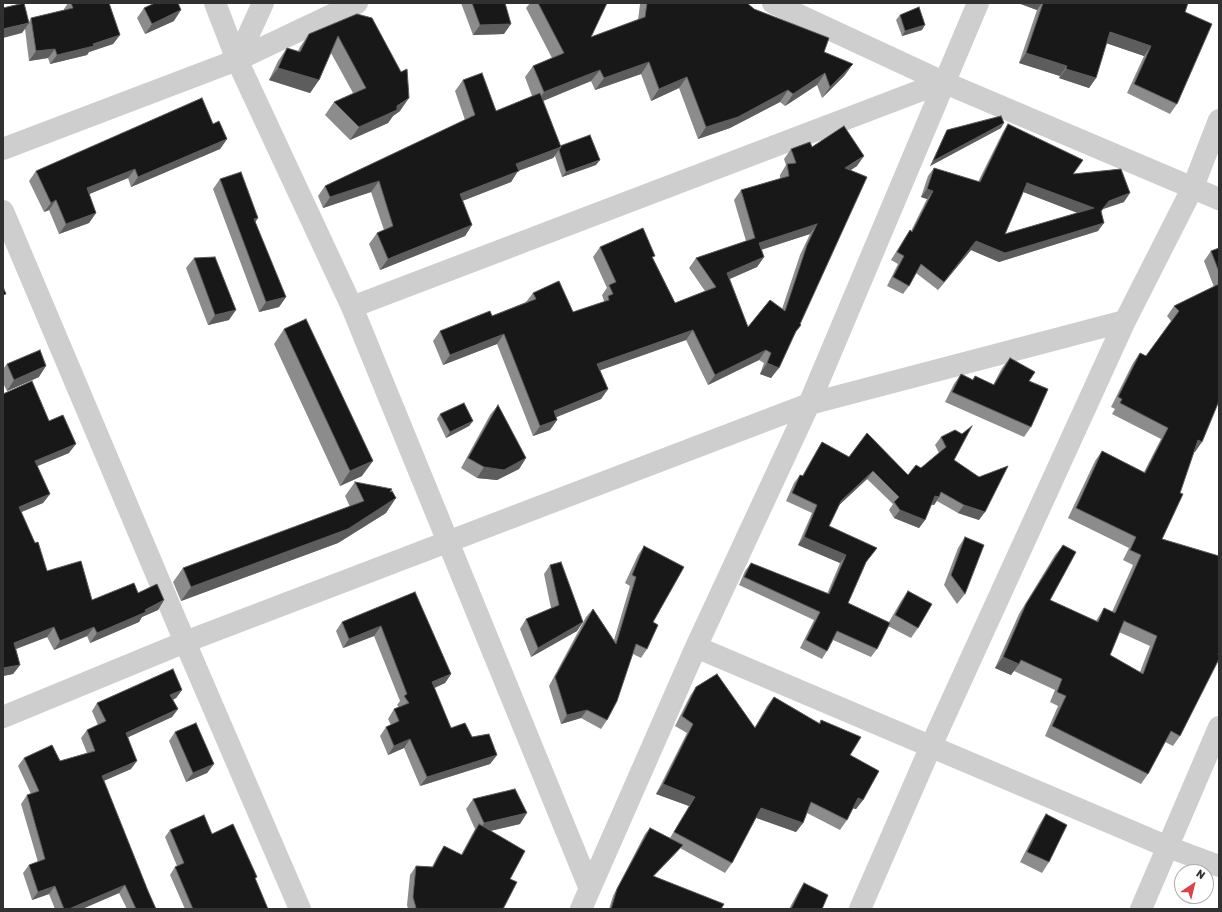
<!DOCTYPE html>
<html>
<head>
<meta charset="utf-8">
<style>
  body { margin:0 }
  #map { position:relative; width:1222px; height:912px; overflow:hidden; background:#fff; font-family:Rubik,sans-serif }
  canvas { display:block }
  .frame { position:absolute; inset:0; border:4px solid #313131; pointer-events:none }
  .north { position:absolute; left:1174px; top:864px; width:40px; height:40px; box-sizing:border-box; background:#fff; border:1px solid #adadad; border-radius:50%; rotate:35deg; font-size:11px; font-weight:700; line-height:16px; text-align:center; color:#313131 }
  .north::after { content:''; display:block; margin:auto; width:14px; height:18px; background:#d9434a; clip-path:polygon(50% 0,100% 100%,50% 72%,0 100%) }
</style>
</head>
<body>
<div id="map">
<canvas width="1222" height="912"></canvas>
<div class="frame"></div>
<div class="north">N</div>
</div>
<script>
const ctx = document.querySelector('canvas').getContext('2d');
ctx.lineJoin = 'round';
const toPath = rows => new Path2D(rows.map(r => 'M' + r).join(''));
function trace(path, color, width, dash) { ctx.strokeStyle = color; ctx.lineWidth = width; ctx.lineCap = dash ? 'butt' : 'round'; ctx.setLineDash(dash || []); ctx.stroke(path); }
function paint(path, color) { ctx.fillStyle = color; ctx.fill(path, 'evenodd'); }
trace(toPath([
  [215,3,237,60,352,307,590,889],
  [773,3,943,82,1219,199],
  [237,60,263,3],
  [3,149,237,60,357,3],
  [3,211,185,642,300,909],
  [352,307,943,82],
  [696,647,1168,847,1219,866],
  [3,717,185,642,809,404,1125,321],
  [581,909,696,647,809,404,978,3],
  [860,909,931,746,1125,321,1193,187,1219,120],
  [1141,909,1219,727]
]), '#cecece', 22);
paint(toPath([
  [68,3,109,3,120,35,113,44,89,52,87,55,50,64,48,58,29,61,25,29,22,33,29,22,31,18,64,10,64,9],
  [461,3,505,3,504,34,473,35],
  [530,3,607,3,591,37,638,20,640,4,641,3,747,3,754,9,824,52,845,75,822,98,817,85,785,106,780,102,730,128,698,139,679,88,651,101,641,74,595,90,591,81,542,101,560,146,596,165,562,177,555,156,553,158,518,171,511,182,462,201,472,225,465,236,380,270,369,244,377,233,384,230,371,192,323,208,318,196,325,186,465,120,455,91,463,80,496,111,532,96,525,77,533,66,552,58,526,8],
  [1018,3,1188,3,1185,12,1177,104,1170,114,1127,93,1144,56,1106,43,1096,78,1089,88,1059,78,1060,76,1019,63,1037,10],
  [144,8,174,21,145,34,137,18],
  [357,14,400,111,393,116,388,123,350,140,325,115,334,102,353,93,331,53,319,80,310,93,269,80,278,61,287,48,298,51,300,47,309,34],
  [900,15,922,30,902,36,896,20],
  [213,124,227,139,220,149,131,187,128,178,89,194,96,213,89,223,59,234,49,210,44,212,29,181,36,171],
  [1008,124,1073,174,1124,202,1103,209,1101,212,1098,231,999,262,971,250,938,290,916,273,909,286,903,294,887,286,898,264,891,260,904,239,910,230,911,231,927,199,921,197,928,176,934,168,978,182,1003,132],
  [1023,192,1078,213,1005,234],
  [1001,128,930,166,944,136,947,130],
  [812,147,857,166,851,170,800,324,801,325,794,335,771,378,760,374,764,363,759,360,708,385,686,340,600,370,608,389,601,399,556,417,557,420,550,430,533,436,497,344,443,365,433,341,440,331,492,316,526,302,533,293,573,312,604,302,604,301,602,295,607,288,593,257,600,247,653,258,675,303,705,291,689,268,696,258,746,241,734,200,741,190,780,179,780,175,786,165,784,159,791,149],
  [810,234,800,255,782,309,748,327,730,279,757,267,764,257,761,250],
  [220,179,258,218,255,222,286,297,279,307,259,312,213,189],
  [1219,248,1219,401,1195,452,1194,452,1162,539,1180,736,1173,746,1165,742,1148,774,1141,784,1045,736,1058,706,1050,702,1055,690,1014,671,1011,675,995,668,1019,614,1055,555,1063,545,1050,600,1096,621,1104,608,1112,612,1133,565,1123,560,1129,548,1068,518,1095,461,1102,451,1144,472,1161,439,1112,414,1115,409,1111,407,1133,363,1140,353,1146,356,1171,321,1167,316,1174,306,1214,287,1204,261,1211,251],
  [1119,632,1150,646,1140,672,1110,655],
  [194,258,229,320,208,325,186,268],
  [284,329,362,476,340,486,274,344],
  [1010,358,1029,381,1031,427,1024,437,945,402,954,384,961,374,973,380,975,376,993,385,1002,368],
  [7,364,39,377,7,391,3,383,3,369],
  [3,394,49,421,69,453,37,466,50,494,43,503,21,512,47,571,92,600,138,593,164,600,158,610,142,617,139,622,90,643,87,636,54,650,47,637,16,649,20,665,13,674,3,676],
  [498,405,526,458,519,469,497,480,477,478,461,468,490,415],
  [440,414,473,421,469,426,446,438,437,419],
  [941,437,954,460,979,520,958,513,937,501,934,505,931,504,925,520,919,528,894,518,889,510,893,504,867,479,838,506,829,526,866,563,848,603,889,622,901,601,908,591,918,628,911,638,888,626,877,649,871,657,833,640,827,651,822,659,800,648,814,620,739,585,745,571,751,563,827,594,840,563,798,545,812,513,786,501,794,483,800,475,802,476,817,450,822,442,849,457,908,475,921,468,939,453,935,445],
  [355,482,390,492,386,513,338,543,181,601,173,582,183,568,350,507,345,496],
  [965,537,965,594,957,604,944,585,958,548],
  [644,546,653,622,647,649,641,658,633,654,607,720,601,729,581,718,561,724,549,686,586,617,593,609,614,640,630,586,625,583,638,555],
  [550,565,583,622,577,631,531,657,520,629,526,619,551,608,544,574],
  [415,592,451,674,445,683,434,688,451,728,472,737,497,755,490,764,420,786,404,748,388,755,380,736,386,727,391,725,388,719,394,709,399,707,397,705,400,701,374,636,343,648,336,631,342,622],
  [696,687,755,727,767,706,774,697,819,723,821,720,850,755,863,800,856,809,853,808,847,820,840,830,807,813,803,823,796,832,756,818,732,863,725,873,680,848,654,876,721,909,609,909,613,896,645,834,650,828,670,838,689,806,656,794,687,733,675,726,690,696],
  [182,690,176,698,173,700,178,709,172,717,128,737,131,769,104,781,148,891,156,909,127,909,119,893,82,909,55,909,49,894,32,900,23,873,29,865,38,862,21,804,27,795,31,794,18,766,24,758,60,761,87,753,81,738,87,730,98,725,92,711,97,703],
  [175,732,214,764,207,773,186,782,169,741],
  [473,799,520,824,490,831,510,879,503,909,408,909,407,905,410,875,416,866,432,867,438,855,444,846,461,855,475,829,466,809],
  [1046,814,1049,862,1042,873,1020,862,1039,825],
  [170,830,212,834,255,879,268,909,185,909,170,875,175,867,177,866,165,837],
  [804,883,822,909,789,909,800,889]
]), '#8c8c8c');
paint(toPath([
  [1018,3,1042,3,1037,10],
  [181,10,174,21,145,34,152,24],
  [29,23,22,33,3,38,3,29],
  [511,24,504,34,473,35,480,25],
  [925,25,922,30,902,36,905,31],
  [1110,32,1151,46,1144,56,1103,42],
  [120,35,113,44,89,52,87,55,50,64,57,55,93,44],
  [55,49,48,58,29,61,36,51],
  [1026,53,1067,66,1060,76,1019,63],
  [649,62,641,74,595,90,604,78],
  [853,64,845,75,822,98,830,87],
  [278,68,319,80,310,93,269,80],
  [1066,69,1096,78,1089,88,1059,78],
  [600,70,591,81,536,104,544,92],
  [825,73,817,85,785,106,793,94],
  [687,77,679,88,651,101,659,89],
  [788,90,780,102,730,128,698,139,706,127],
  [409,98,400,111,393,116,388,123,350,140,359,127,397,106],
  [1004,123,1001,128,930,166,933,161],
  [227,139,220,149,131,187,138,177],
  [561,147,553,158,518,171,511,182,452,205,460,194,516,164],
  [864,156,857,166,838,178,845,168],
  [600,160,596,165,562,177,566,172],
  [135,169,128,178,80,198,87,188],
  [379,181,371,192,323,208,330,197],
  [1027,183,1094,208,1088,217,1021,191],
  [927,189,933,191,927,199,921,197],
  [1130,193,1124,202,1103,209,1095,219,1109,201],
  [56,200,49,210,44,212,51,203],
  [96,213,89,223,59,234,66,224],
  [258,218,251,228,254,219],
  [1104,223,1098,231,999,262,971,250,938,290,944,282,976,241],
  [817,224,810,234,751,253,759,243],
  [472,225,465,236,380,270,388,259],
  [764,257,757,267,720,283,727,273],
  [286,297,279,307,259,312,266,302],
  [236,310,229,320,208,325,215,315],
  [693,330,686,340,590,374,597,364],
  [504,334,497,344,443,365,450,355],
  [766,350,759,360,708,385,715,375],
  [767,363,779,368,771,378,760,374],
  [46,366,39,377,7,391,14,380],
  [608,389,601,399,547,421,554,411],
  [557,420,550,430,533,436,540,426],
  [473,421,469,426,446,438,450,432],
  [1198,440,1202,442,1195,452,1190,450],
  [76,444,69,453,28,470,35,461],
  [526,458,519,469,497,480,477,478,484,467],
  [373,461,362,476,340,486,350,471],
  [873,471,867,479,835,509,841,501],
  [50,494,43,503,12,516,19,507],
  [935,496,939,497,934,505,929,504],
  [396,498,386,513,338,543,181,601,191,587],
  [964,505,985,512,979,520,958,513],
  [900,510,925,520,919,528,894,518],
  [804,537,846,555,840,563,798,545],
  [164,600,158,610,142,617,139,622,90,643,97,633,145,610],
  [583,622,577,631,531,657,538,648],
  [381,626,374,636,343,648,349,639],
  [54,627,47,637,8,652,14,643],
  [94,627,87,636,54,650,60,641],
  [1003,657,1019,664,1011,675,995,668],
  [20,665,13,674,3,676,3,668],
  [451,674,445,683,426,692,432,682],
  [182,690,176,698,164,703,170,695],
  [178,709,172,717,120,741,126,733],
  [587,710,581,718,561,724,567,715],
  [410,739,404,748,388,755,394,746],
  [497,755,490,764,420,786,427,777],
  [137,761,131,769,96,784,102,776],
  [214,764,207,773,186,782,193,773],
  [663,784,695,797,689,806,656,794],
  [858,798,863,800,856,809,851,808],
  [761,808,803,823,796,832,754,817],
  [527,813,520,824,477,834,484,823],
  [683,845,678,851,648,882,653,876],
  [125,885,119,893,82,909,69,909],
  [55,886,49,894,32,900,38,892]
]), '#5d5d5d');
const building = toPath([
  [24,3,29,23,3,29,3,8,24,3],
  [71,3,109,3,120,35,93,44,94,46,57,55,55,49,36,51,31,18,73,8,71,3],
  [155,3,178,3,181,10,152,24,144,8,155,3],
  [472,3,505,3,511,24,480,25,472,3],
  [538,3,607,3,591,37,645,17,647,3,747,3,754,9,829,38,824,52,853,64,830,87,825,73,793,94,788,90,738,117,706,127,687,77,659,89,649,62,604,78,600,70,544,92,533,66,564,53,538,3],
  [1043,3,1188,3,1185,12,1212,24,1177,104,1134,84,1151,46,1110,32,1096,78,1066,69,1067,66,1026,53,1043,3],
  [919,7,925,25,905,31,900,15,919,7],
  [357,14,372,18,401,72,407,69,409,98,397,106,397,110,359,127,334,102,366,88,338,36,319,80,278,68,287,48,300,52,309,34,357,14],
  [482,73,496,111,540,93,561,147,516,164,519,171,460,194,472,225,388,259,377,233,393,226,379,181,330,197,325,186,475,115,463,80,482,73],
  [202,98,213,124,219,121,227,139,138,177,135,169,87,188,96,213,66,224,56,200,51,203,36,171,202,98],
  [1001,116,1004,123,933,161,947,130,1001,116],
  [1008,124,1083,160,1073,174,1121,169,1130,193,1109,201,1101,211,1104,223,1005,253,976,241,944,282,921,264,909,286,893,277,904,256,897,252,910,230,912,232,933,191,927,189,934,168,980,182,1008,124],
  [1027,183,1094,208,1005,234,1027,183],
  [844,126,864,156,845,168,867,177,800,324,801,325,796,331,779,368,767,363,771,353,766,350,715,375,693,330,597,364,608,389,554,411,557,420,540,426,504,334,450,355,440,331,490,311,492,316,536,299,533,293,559,281,573,312,609,300,608,296,613,294,609,285,616,282,600,247,643,228,655,256,652,257,675,303,716,287,696,258,755,238,741,190,789,176,787,164,796,163,791,149,810,142,812,147,844,126],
  [817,224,807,245,785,311,770,300,748,327,727,273,764,257,759,243,817,224],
  [590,135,600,160,566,172,559,150,561,147,560,146,590,135],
  [241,172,258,218,254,219,286,297,266,302,220,179,241,172],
  [1219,248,1219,272,1211,251,1219,248],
  [215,257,236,310,215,315,194,258,215,257],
  [1219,284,1219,401,1202,442,1198,440,1180,493,1183,494,1162,539,1219,556,1219,650,1218,655,1219,655,1219,659,1180,736,1171,731,1148,774,1052,726,1066,696,1057,692,1062,679,1021,660,1019,664,1003,657,1026,604,1063,545,1076,552,1050,600,1098,622,1104,608,1115,613,1141,555,1130,550,1136,537,1076,508,1102,451,1145,473,1168,428,1120,403,1122,399,1118,397,1140,353,1146,356,1179,311,1174,306,1219,284],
  [1124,621,1157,636,1143,674,1110,655,1124,621],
  [3,287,6,294,3,295,3,287],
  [306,319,373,461,350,471,284,329,306,319],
  [40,350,46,366,14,380,7,364,40,350],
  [1010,358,1035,372,1029,381,1048,389,1031,427,952,392,961,374,973,380,975,376,994,385,1010,358],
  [32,381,49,421,63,415,76,444,35,461,50,494,19,507,35,543,38,542,47,571,81,561,92,600,134,583,138,593,157,584,164,600,145,610,146,612,97,633,94,627,60,641,54,627,14,643,20,665,3,668,3,394,32,381],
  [464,403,473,421,450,432,440,414,464,403],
  [498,405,526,458,504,470,484,467,468,458,498,405],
  [972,426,954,460,979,477,1008,466,985,512,964,505,941,492,939,497,935,496,925,520,900,510,894,502,899,497,873,471,841,501,829,526,877,548,866,562,848,603,890,623,877,649,837,631,827,651,806,640,820,612,744,577,751,563,829,594,846,555,804,537,817,505,792,493,800,475,803,476,822,442,849,457,867,433,908,475,916,465,921,468,946,447,941,437,955,430,962,434,972,426],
  [355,482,392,489,390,492,392,491,396,498,348,529,191,587,183,568,364,501,355,482],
  [965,537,984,545,965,594,951,575,965,537],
  [644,546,684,567,653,622,658,625,647,649,636,644,617,701,607,720,587,710,567,715,555,677,593,609,616,644,636,577,632,575,644,546],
  [561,562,583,622,538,648,526,619,559,605,550,565,561,562],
  [908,591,932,604,918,628,895,615,908,591],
  [415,592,451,674,432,682,451,728,465,723,472,737,489,734,497,755,427,777,410,739,394,746,386,727,399,721,394,709,409,703,404,696,407,694,381,626,349,639,342,622,415,592],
  [173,669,182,690,170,695,178,709,126,733,137,761,102,776,148,891,156,909,136,909,125,885,69,909,64,909,55,886,38,892,29,865,45,859,27,795,39,791,24,758,52,745,60,761,95,751,87,730,106,721,97,703,173,669],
  [717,674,755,728,774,697,820,724,821,720,861,737,850,755,879,771,863,800,858,798,847,820,811,802,803,823,761,808,732,863,674,832,695,797,663,784,693,724,682,716,696,687,717,674],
  [196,723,214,764,193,773,175,732,196,723],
  [515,789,527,813,484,823,473,799,515,789],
  [1046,814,1067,825,1049,862,1027,852,1046,814],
  [204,815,212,834,233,824,257,877,255,878,268,909,193,909,175,867,184,863,170,830,204,815],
  [479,824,525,851,510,879,517,882,503,909,415,909,416,908,413,897,416,866,433,867,444,846,462,855,479,824],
  [650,828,683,845,653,876,724,904,721,909,611,909,617,889,650,828],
  [804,883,828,895,822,909,791,909,804,883]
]);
paint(building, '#181818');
trace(building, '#5d5d5d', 1);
</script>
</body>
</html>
